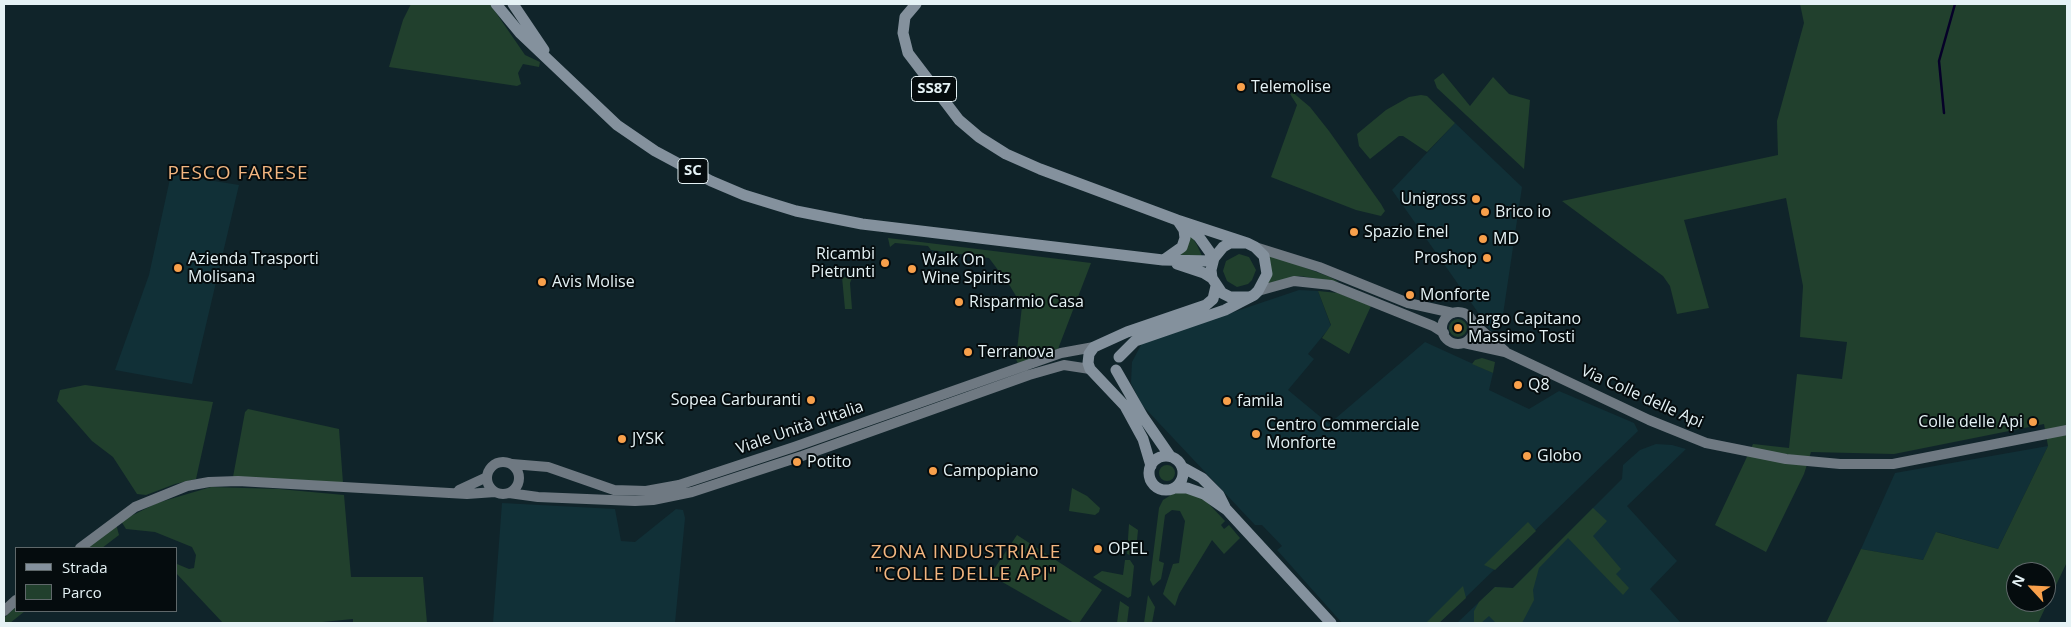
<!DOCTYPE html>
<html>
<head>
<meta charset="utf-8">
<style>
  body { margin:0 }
  #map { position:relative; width:2071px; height:627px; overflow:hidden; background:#10242a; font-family:"Open Sans",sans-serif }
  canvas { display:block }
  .frame { position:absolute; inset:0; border:5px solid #e5f2f5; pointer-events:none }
  .legend { position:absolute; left:15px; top:547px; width:162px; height:65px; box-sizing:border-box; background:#050c0e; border:1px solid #5f686a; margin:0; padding:6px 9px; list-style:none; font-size:15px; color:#e5f2f5 }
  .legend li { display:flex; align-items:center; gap:10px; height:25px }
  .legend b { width:25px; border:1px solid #5f686a }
  .north { position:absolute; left:2006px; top:562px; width:50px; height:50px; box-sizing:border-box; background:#050c0e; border:1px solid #5f686a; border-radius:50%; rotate:295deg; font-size:14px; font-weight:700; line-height:20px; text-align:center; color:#e5f2f5 }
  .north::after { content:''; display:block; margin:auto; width:18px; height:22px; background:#f8a04b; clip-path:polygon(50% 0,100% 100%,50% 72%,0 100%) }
</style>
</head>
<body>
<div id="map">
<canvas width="2071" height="627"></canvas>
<div class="frame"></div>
<ul class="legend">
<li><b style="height:6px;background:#84919d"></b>Strada</li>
<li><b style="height:14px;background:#21402d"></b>Parco</li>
</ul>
<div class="north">N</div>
</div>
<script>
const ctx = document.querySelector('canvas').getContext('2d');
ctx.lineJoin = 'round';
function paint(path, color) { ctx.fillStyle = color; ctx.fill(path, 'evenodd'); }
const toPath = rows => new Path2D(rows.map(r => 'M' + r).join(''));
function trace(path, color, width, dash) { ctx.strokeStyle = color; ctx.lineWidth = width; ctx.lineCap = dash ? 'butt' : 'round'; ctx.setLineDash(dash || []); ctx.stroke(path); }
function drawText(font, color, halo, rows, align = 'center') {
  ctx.font = font + ' "Open Sans",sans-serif'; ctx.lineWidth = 4; ctx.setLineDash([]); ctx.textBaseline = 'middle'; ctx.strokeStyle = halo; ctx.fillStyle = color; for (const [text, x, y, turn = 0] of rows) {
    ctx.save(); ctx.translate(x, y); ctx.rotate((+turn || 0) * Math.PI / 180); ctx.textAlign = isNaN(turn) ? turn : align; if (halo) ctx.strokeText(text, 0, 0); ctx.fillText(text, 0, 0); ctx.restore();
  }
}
paint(toPath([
  [1455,123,1522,187,1501,328,1491,331,1392,190],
  [171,174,239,185,192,384,115,370,149,275],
  [1299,290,1318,291,1331,326,1308,354,1314,359,1288,390,1329,424,1425,342,1493,373,1489,390,1529,409,1559,391,1634,423,1638,431,1439,623,1342,623,1277,550,1282,546,1262,525,1255,525,1142,405,1131,383,1132,362,1142,343],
  [1656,444,1672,445,1686,449,1627,506,1677,561,1650,589,1681,623,1457,623,1495,587,1513,588,1622,479,1623,465,1640,450],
  [2048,446,1998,549,1937,532,1923,560,1861,549,1895,473],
  [502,503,615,509,621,541,635,542,676,509,683,510,685,518,675,623,493,623]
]), '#113037');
paint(toPath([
  [411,4,490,4,525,55,540,62,539,67,523,64,518,73,521,84,517,86,389,67,403,20],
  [1800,4,2067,4,2067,562,2038,623,1826,623,1861,549,1923,560,1936,532,1998,549,2048,446,2044,424,1894,454,1811,452,1804,474,1766,552,1715,525,1753,444,1789,448,1797,374,1842,379,1847,342,1800,337,1803,286,1786,198,1684,220,1709,308,1677,314,1670,286,1663,276,1562,201,1778,155,1777,121,1804,23],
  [2016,572,2046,572,2046,602,2016,602],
  [1443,73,1470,106,1493,77,1509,94,1530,100,1524,169,1437,88,1434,80],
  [1285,86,1310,107,1329,131,1381,204,1385,211,1381,216,1356,210,1271,177,1297,105],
  [1421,95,1427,96,1455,123,1427,152,1403,136,1399,136,1370,159,1359,146,1357,134,1386,110,1409,97],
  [1190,234,1197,245,1202,256,1180,255],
  [888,238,1091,263,1058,349,1018,364,1016,359,1022,306,1010,286,989,258,931,250,928,246,895,243,890,247],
  [1266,253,1330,277,1339,282,1300,276,1267,284],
  [1239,254,1249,257,1256,270,1252,280,1248,284,1237,287,1227,281,1223,271,1226,261],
  [842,277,852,278,850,283,852,309,845,309],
  [1318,291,1338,293,1371,306,1349,354,1322,338,1331,325],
  '1449 328a9 9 0 1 1 18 0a9 9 0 1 1-18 0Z',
  [1482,358,1495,362,1493,373,1472,364,1475,360],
  [85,385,213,402,196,479,175,484,146,495,137,494,113,457,92,441,57,401,60,390],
  [248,409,339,429,343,483,233,477,245,412],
  '1159 473a8 8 0 1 1 16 0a8 8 0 1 1-16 0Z',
  [211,487,279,489,344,495,351,577,423,577,427,623,353,623,353,619,312,623,223,623,176,573,177,564,189,569,194,568,196,555,192,547,155,532,126,529,121,521,157,503],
  [1072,488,1087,496,1100,508,1099,512,1095,515,1069,511],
  [1176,492,1195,494,1207,502,1225,521,1221,525,1224,529,1229,525,1240,538,1224,554,1212,540,1179,594,1175,606,1163,594,1173,564,1179,563,1185,521,1180,511,1172,510,1165,515,1159,561,1164,563,1161,579,1153,586,1150,580,1159,508,1163,500],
  [1593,508,1607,521,1593,536,1621,569,1616,574,1629,588,1623,595,1568,538,1539,568,1533,590,1534,600,1522,623,1496,623,1489,616,1481,623,1474,623,1474,611,1479,602,1495,587,1513,588],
  [1528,522,1536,531,1495,570,1484,565],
  [116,524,119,535,102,548,86,548],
  [1129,524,1138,530,1136,551,1130,555,1127,554],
  [1017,535,1102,590,1079,623,1074,623,990,575],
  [1125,560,1130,560,1134,566,1131,596,1128,598,1093,577,1102,571,1123,575],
  [1463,586,1466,598,1439,623,1426,623],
  [1148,595,1155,607,1152,623,1144,623],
  [1120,601,1129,607,1127,623,1117,623],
  [16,607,16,611,25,611,10,623,4,623,4,618]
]), '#21402d');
trace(toPath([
  [1944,113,1939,61,1955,4]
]), '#060128', 2.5);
trace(toPath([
  [1255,247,1319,267,1408,303,1453,313],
  [1258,291,1294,281,1331,285,1433,326,1444,333],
  '1442 328a16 16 0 1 1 32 0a16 16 0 1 1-32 0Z',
  [1473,323,1505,351],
  [1464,343,1505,352,1649,420,1706,443,1786,459,1840,464,1893,464,2067,430],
  '487 478a16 16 0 1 1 32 0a16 16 0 1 1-32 0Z',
  [512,464,548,467,614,490,646,491,679,485,794,447,1061,353,1094,347],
  [459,490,487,477],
  [509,493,538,497,635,501,653,500,692,492,802,456,1029,375,1064,365,1090,369],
  [80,548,135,507,187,486,209,482,238,481,467,494,495,492],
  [4,611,16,600]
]), '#6f7982', 10);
trace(toPath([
  [496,4,520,33,617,125,655,151,711,181,744,195,796,211,862,224,1163,260,1213,261],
  [513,4,544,50],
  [916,4,905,17,903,33,908,53,959,120,979,137,1006,154,1040,169,1177,220,1247,243],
  [1183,224,1199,237,1214,258],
  [1165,259,1182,247,1185,238,1184,230,1178,221],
  [1177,264,1204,273,1212,278],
  [1119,357,1135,341,1225,310,1254,295,1258,291,1267,274,1264,256,1255,247,1247,243,1230,243,1223,247,1214,258,1211,270,1212,278,1222,293,1230,297,1248,297],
  [1116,370,1143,417,1170,456],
  '1149 473a17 17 0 1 1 34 0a17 17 0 1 1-34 0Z',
  [1151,466,1143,439,1125,406,1090,369,1088,363,1089,354,1094,347,1127,332,1206,305,1213,299,1216,286],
  [1182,467,1202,478,1219,495,1225,507],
  [1174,488,1187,488,1204,494,1227,510,1331,623]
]), '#84919d', 11);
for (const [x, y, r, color] of [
  [1241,87,5,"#f8a04b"],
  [1476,199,5,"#f8a04b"],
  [1485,212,5,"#f8a04b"],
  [1354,232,5,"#f8a04b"],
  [1483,239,5,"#f8a04b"],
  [1487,258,5,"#f8a04b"],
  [885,263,5,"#f8a04b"],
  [178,268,5,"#f8a04b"],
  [912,269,5,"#f8a04b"],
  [542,282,5,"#f8a04b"],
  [1410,295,5,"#f8a04b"],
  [959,302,5,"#f8a04b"],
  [1458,328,5,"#f8a04b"],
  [968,352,5,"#f8a04b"],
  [1518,385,5,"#f8a04b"],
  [811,400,5,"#f8a04b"],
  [1227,401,5,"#f8a04b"],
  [2033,422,5,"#f8a04b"],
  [1256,434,5,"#f8a04b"],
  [622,439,5,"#f8a04b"],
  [1527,456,5,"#f8a04b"],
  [797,462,5,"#f8a04b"],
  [933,471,5,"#f8a04b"],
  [1098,549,5,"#f8a04b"]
]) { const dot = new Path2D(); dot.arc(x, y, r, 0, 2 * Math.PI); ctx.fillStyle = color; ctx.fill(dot); trace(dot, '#050c0e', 2); }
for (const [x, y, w] of [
  [934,89,45],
  [693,171,30]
]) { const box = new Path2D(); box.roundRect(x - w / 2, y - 12.5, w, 25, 4); ctx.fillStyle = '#050c0e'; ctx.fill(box); trace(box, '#e5f2f5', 1); }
drawText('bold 15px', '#e5f2f5', null, [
  ["SS87",934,89],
  ["SC",693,171]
]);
drawText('16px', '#e5f2f5', '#050c0e', [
  ["Telemolise",1251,87],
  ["Unigross",1466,199,"right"],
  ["Brico io",1495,212],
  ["Spazio Enel",1364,232],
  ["MD",1493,239],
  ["Ricambi",875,254,"right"],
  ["Pietrunti",875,272,"right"],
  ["Proshop",1477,258,"right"],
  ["Azienda Trasporti",188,259],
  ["Molisana",188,277],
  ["Walk On",922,260],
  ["Wine Spirits",922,278],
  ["Avis Molise",552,282],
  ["Monforte",1420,295],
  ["Risparmio Casa",969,302],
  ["Largo Capitano",1468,319],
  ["Massimo Tosti",1468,337],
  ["Terranova",978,352],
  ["Q8",1528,385],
  ["Sopea Carburanti",801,400,"right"],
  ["famila",1237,401],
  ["Colle delle Api",2023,422,"right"],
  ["Centro Commerciale",1266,425],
  ["Monforte",1266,443],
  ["JYSK",632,439],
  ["Globo",1537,456],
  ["Potito",807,462],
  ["Campopiano",943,471],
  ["OPEL",1108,549]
], 'left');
drawText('16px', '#e5f2f5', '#050c0e', [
  ["Via Colle delle Api",1642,397,24],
  ["Viale Unità d'Italia",800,428,-19]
]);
ctx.letterSpacing = '1px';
drawText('19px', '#f3b680', '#050c0e', [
  ["PESCO FARESE",238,174],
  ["ZONA INDUSTRIALE",966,553],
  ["\"COLLE DELLE API\"",966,575]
]);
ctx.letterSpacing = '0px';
</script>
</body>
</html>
